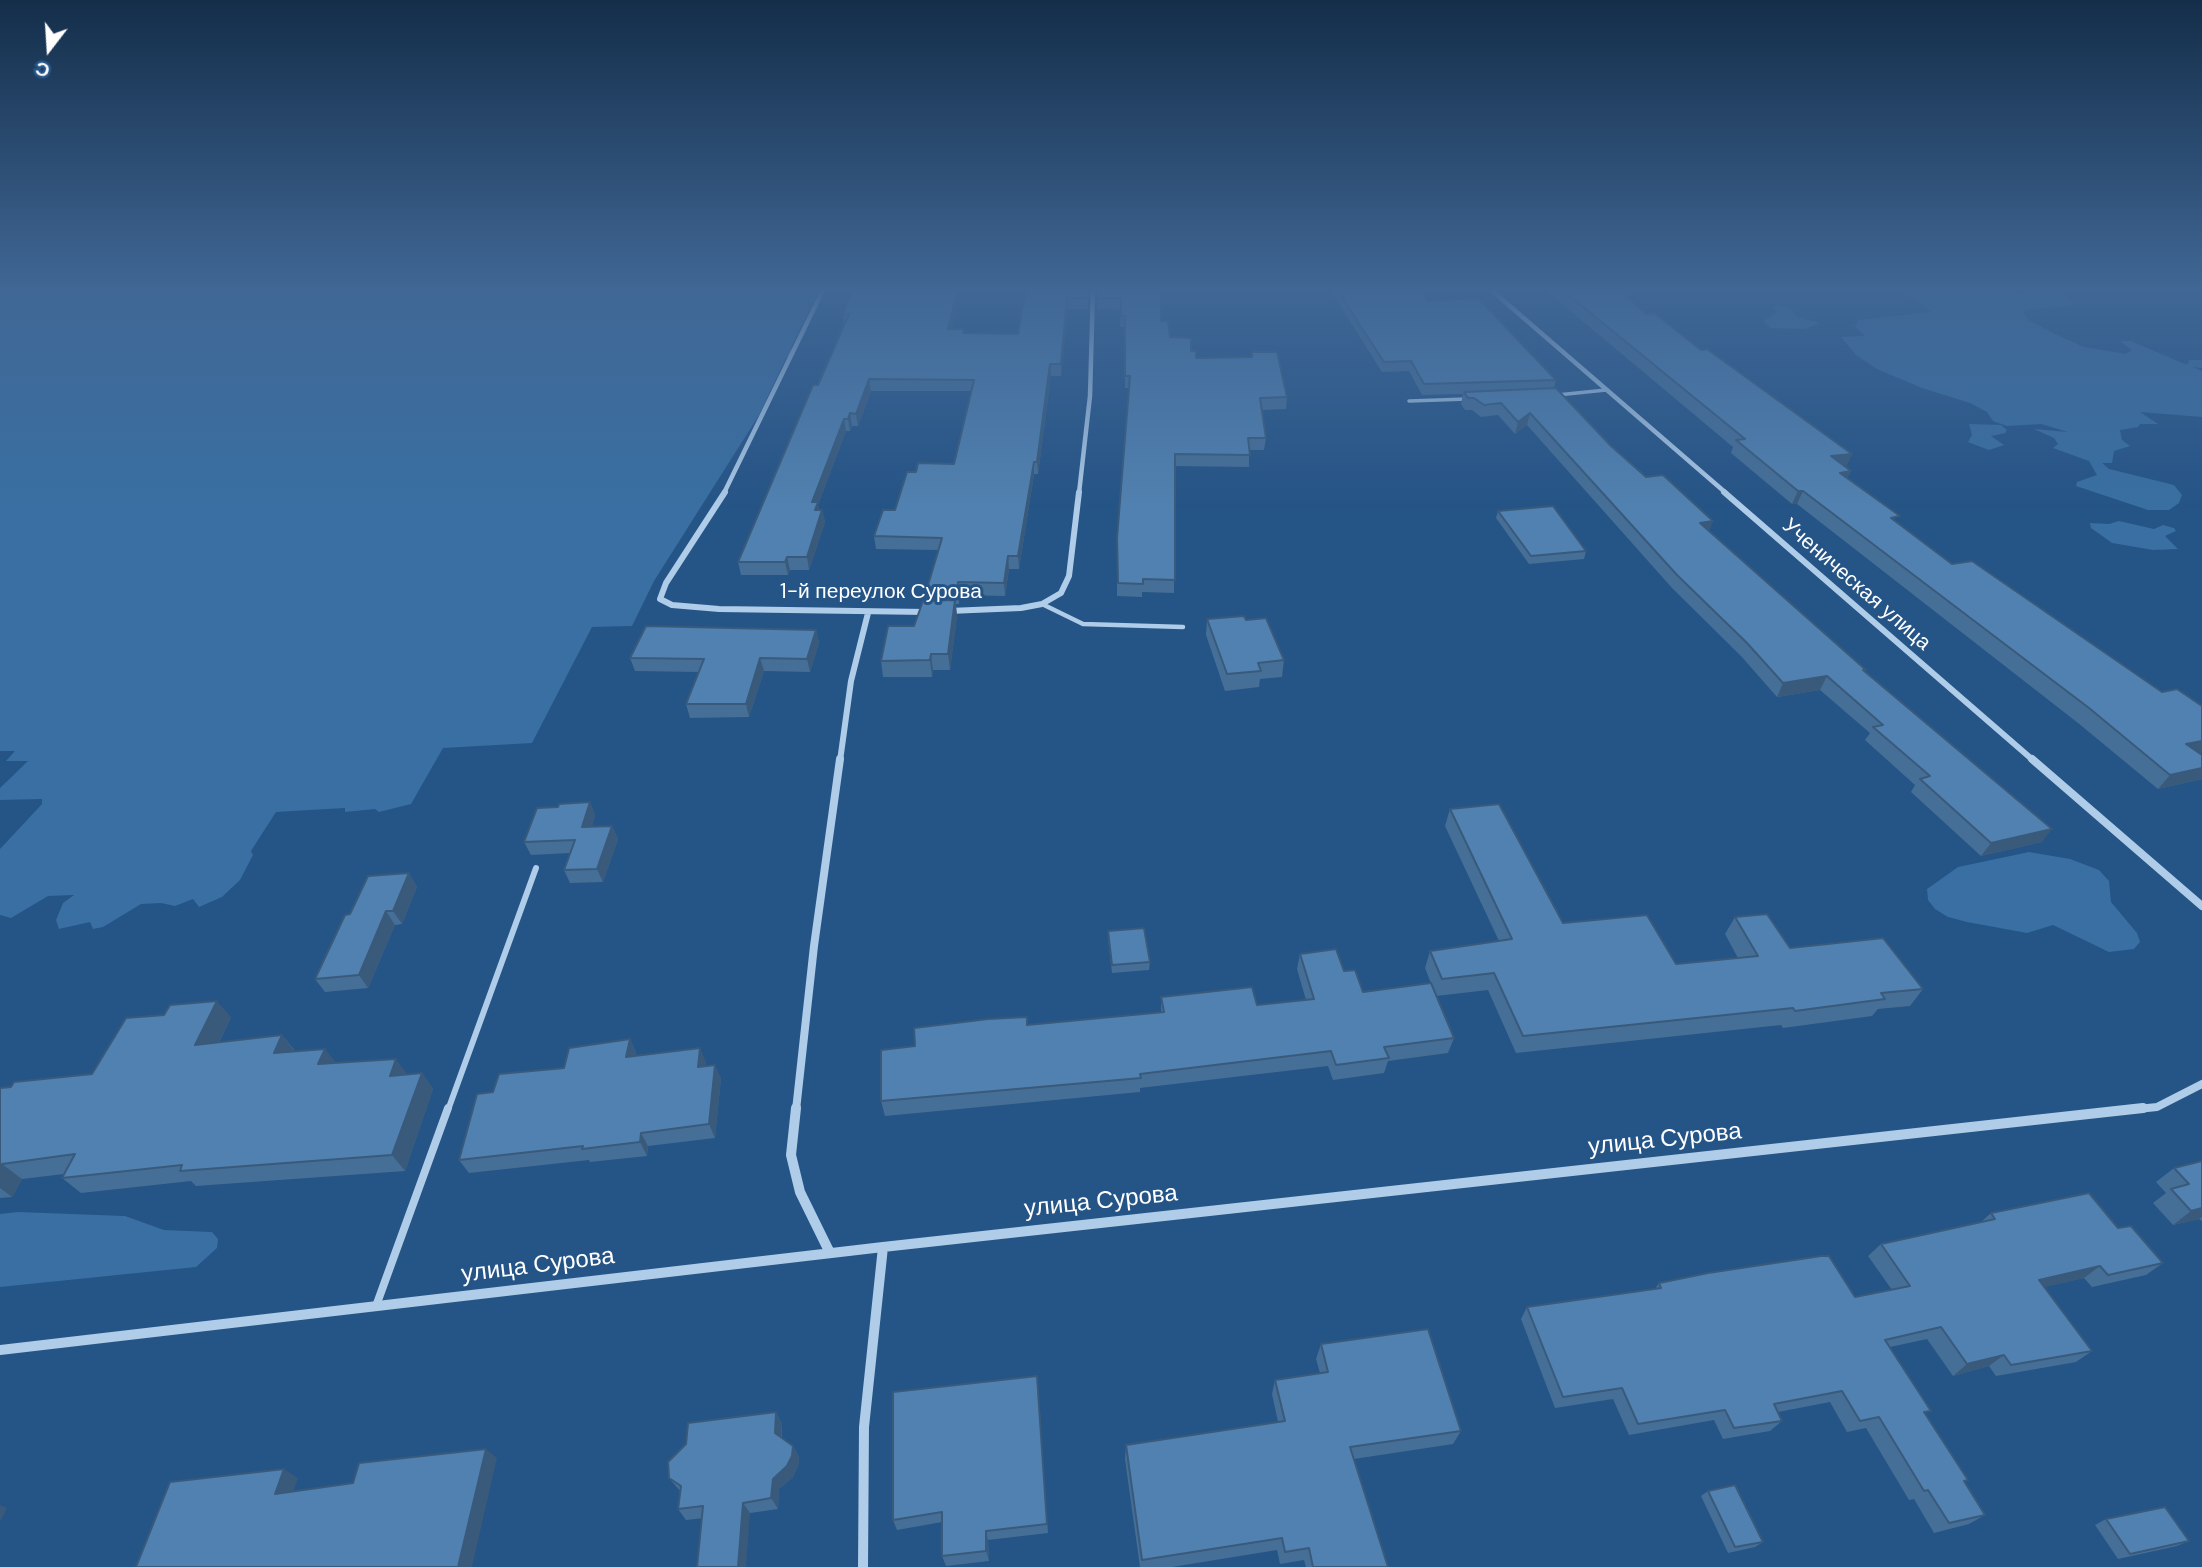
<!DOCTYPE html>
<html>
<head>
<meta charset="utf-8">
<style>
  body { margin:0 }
  #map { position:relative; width:2202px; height:1567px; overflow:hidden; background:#255486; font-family:"DM Sans",sans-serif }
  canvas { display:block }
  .north { position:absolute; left:14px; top:14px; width:70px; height:70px; -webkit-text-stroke:5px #255486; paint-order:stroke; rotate:197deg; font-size:19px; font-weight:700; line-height:28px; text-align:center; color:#fff }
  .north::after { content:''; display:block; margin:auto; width:24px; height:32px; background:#fff; clip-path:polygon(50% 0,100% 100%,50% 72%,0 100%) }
</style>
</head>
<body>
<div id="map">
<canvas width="2202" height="1567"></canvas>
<div class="north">С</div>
</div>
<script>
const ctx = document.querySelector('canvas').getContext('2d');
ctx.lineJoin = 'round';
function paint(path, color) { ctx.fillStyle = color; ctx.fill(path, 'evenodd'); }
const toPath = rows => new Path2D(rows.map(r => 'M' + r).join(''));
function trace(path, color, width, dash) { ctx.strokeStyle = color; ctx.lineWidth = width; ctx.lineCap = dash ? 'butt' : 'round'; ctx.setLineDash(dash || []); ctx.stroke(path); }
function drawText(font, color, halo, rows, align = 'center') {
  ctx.font = font + ' "DM Sans",sans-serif'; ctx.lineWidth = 6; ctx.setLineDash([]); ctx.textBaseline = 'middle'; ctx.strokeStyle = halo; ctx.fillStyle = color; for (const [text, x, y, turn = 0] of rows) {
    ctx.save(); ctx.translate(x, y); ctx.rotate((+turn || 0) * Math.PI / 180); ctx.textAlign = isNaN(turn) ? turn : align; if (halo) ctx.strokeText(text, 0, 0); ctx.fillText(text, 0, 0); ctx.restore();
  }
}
paint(toPath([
  [0,288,820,288,791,348,795,354,786,358,759,415,654,581,632,626,592,627,532,743,443,748,411,804,379,812,375,809,345,812,345,808,276,812,251,851,253,855,240,880,222,897,199,907,193,899,175,906,161,903,141,904,103,927,93,929,90,922,59,929,56,920,63,903,74,895,48,896,11,918,0,915,0,849,42,804,42,799,0,800,0,788,28,761,6,761,15,751,0,751],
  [1891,288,1991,288,2021,295,2031,295,2029,288,2049,288,2066,296,2074,302,2074,305,2027,310,2023,313,2030,321,2059,336,2084,347,2126,354,2132,350,2120,341,2131,341,2187,365,2189,360,2202,360,2202,368,2193,367,2202,371,2202,417,2140,412,2158,424,2140,424,2138,427,2120,430,2122,440,2130,446,2114,451,2112,463,2102,463,2109,469,2174,485,2182,495,2179,503,2169,510,2148,510,2076,486,2077,482,2097,475,2089,461,2053,448,2058,444,2054,438,2034,429,2068,432,2041,424,2007,426,1993,421,1987,412,1970,403,1922,388,1877,369,1856,355,1841,337,1865,336,1855,327,1858,320,1931,312,1922,304],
  [1778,304,1790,308,1797,317,1820,323,1804,329,1770,328,1764,321,1777,312,1773,307],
  [1969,424,2001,425,2007,430,2005,433,1991,436,2004,445,1989,450,1968,442,1972,435],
  [2119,521,2154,529,2163,525,2174,528,2176,531,2165,536,2178,549,2153,550,2112,543,2091,528,2090,523,2109,524],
  [2029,852,2070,859,2099,870,2109,881,2111,902,2137,933,2140,942,2134,949,2109,952,2053,925,2027,933,1967,922,1948,917,1935,909,1928,900,1927,889,1958,867],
  [18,1212,125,1216,164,1230,212,1232,218,1239,217,1248,196,1267,0,1287,0,1214]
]), '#396fa2');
trace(toPath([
  [1557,395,1606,390],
  [1409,401,1467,399]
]), '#afcce8', 3.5);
trace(toPath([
  [1042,604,1083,624,1183,627]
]), '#afcce8', 4.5);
trace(toPath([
  [448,1110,536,868]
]), '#afcce8', 6);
trace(toPath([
  [376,1306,448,1108]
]), '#afcce8', 8);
trace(toPath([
  [1489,288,1726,493],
  [724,493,824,288],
  [1079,493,1090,396,1093,288]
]), '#afcce8', 4.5);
trace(toPath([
  [725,492,666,583,660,599,672,605,719,609,926,612],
  [1724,492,2034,761],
  [949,611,1021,608,1042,604,1061,593,1069,576,1079,492],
  [840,761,851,681,868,613]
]), '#afcce8', 6);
trace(toPath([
  [2032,759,2202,906],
  [796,1110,814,946,840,759],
  [2128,1110,2157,1107,2202,1084]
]), '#afcce8', 8);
trace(toPath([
  [796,1108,791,1155,800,1192,830,1253],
  [0,1350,883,1247,2143,1108],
  [863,1567,864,1427,883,1247]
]), '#afcce8', 10);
paint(toPath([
  [959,288,960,298,952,329,964,333,1018,334,1026,288,1088,288,1088,309,1068,309,1061,376,1051,376,1038,474,1034,474,1019,569,1009,569,1005,596,960,595,959,604,956,604,957,616,950,670,933,670,932,677,883,677,881,661,914,626,927,601,926,592,938,550,876,549,874,536,895,510,916,472,954,464,971,391,871,391,858,426,852,426,850,431,846,431,818,505,819,510,822,510,825,522,809,570,790,570,788,575,741,575,738,562,844,324,843,314],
  [1097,288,1161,288,1161,321,1170,337,1191,351,1196,358,1251,357,1252,352,1287,397,1286,409,1261,410,1266,438,1264,450,1249,450,1249,467,1175,466,1174,593,1142,592,1142,597,1117,596,1117,538,1129,388,1125,388,1125,327,1120,327,1121,310,1097,309],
  [1329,288,1420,288,1428,301,1556,380,1554,388,1611,446,1709,531,1865,672,2042,842,1981,856,1911,792,1915,785,1865,740,1870,733,1820,690,1777,697,1741,656,1672,588,1527,425,1515,434,1498,415,1481,417,1472,410,1465,410,1461,404,1463,394,1422,395,1409,371,1382,372],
  [1543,288,1618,288,1646,314,1852,454,1846,467,1845,467,1848,479,1897,522,1952,564,2162,692,2202,706,2202,752,2199,753,2202,755,2202,779,2158,789,2078,723,1797,504,1792,504,1731,453,1733,447],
  [1498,511,1586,551,1584,559,1529,564,1496,518],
  [1207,619,1246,620,1284,660,1282,677,1260,679,1259,687,1225,691,1206,635],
  [816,630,819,643,810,672,764,671,749,717,690,718,686,704,699,672,635,671,630,658],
  [590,802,595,815,592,826,612,826,618,839,603,882,570,883,564,870,570,853,531,855,524,842,558,807],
  [1450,809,1563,923,1676,964,1738,958,1725,934,1735,917,1790,948,1923,989,1910,1006,1878,1009,1872,1016,1783,1028,1781,1025,1516,1053,1488,990,1436,996,1425,968,1430,951,1499,941,1445,826],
  [409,873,417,887,402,924,395,925,368,988,325,992,315,979,350,914],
  [1108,931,1150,962,1149,970,1112,973,1108,939],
  [1300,954,1344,971,1363,992,1454,1038,1448,1053,1388,1061,1384,1073,1333,1080,1328,1066,1140,1088,1140,1092,885,1116,881,1101,915,1046,1027,1025,1161,1012,1161,997,1257,1005,1306,1000,1297,969],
  [231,1017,219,1043,282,1035,295,1051,336,1063,407,1074,422,1073,433,1089,405,1171,196,1186,191,1181,81,1193,62,1178,64,1174,22,1179,12,1197,0,1198,0,1088,92,1074],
  [630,1039,636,1053,636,1056,706,1062,705,1066,721,1078,715,1138,648,1146,647,1156,590,1162,589,1160,469,1173,459,1160,493,1092,564,1068],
  [2202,1161,2202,1221,2199,1219,2173,1225,2153,1203,2166,1193,2156,1182,2174,1168],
  [1991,1213,2118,1228,2163,1263,2146,1275,2092,1287,2084,1278,2044,1287,2092,1351,2076,1362,1996,1376,1989,1366,1953,1376,1927,1339,1890,1347,1926,1415,1968,1480,1964,1483,1985,1515,1969,1524,1934,1533,1914,1499,1909,1500,1866,1428,1847,1432,1830,1402,1778,1412,1782,1421,1770,1431,1723,1439,1714,1420,1629,1435,1613,1399,1555,1408,1521,1319,1527,1307,1655,1289,1659,1283,1855,1297,1892,1290,1868,1256,1881,1244,1981,1222],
  [1321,1344,1461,1431,1453,1444,1354,1459,1388,1567,1306,1567,1304,1560,1280,1564,1277,1550,1172,1567,1140,1567,1125,1459,1126,1445,1278,1422,1272,1394,1275,1380,1320,1373,1316,1359],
  [1037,1376,1048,1533,988,1540,989,1561,946,1566,942,1556,942,1522,897,1530,893,1520],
  [776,1412,782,1424,782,1438,793,1446,799,1457,798,1466,793,1477,779,1489,778,1509,750,1513,686,1520,678,1509,680,1491,669,1478],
  [1708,1491,1763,1542,1755,1547,1728,1553,1701,1496],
  [2106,1519,2189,1541,2177,1546,2118,1559,2095,1525]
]), '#466f97');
paint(toPath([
  [959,288,960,298,949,340,948,329],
  [1067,298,1068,309,1061,376,1061,364],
  [1050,364,1051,376,1038,474,1037,462],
  [869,379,871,391,858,426,856,414],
  [850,413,852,426,850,431,848,419],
  [1530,413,1527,425,1515,434,1518,422],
  [844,419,846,431,818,505,820,514,817,522,812,502],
  [1852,454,1846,467,1825,469,1831,456],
  [1034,462,1034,474,1019,569,1018,556],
  [1851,471,1845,484,1840,473],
  [1798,491,1803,491,1797,504,1792,504],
  [822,510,825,522,809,570,807,557],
  [1713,521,1708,534,1700,523],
  [1008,556,1009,569,1005,596,1004,583],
  [787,557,790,570,788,575,785,562],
  [958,582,960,595,959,604,957,591],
  [955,600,957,616,950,670,948,654],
  [816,630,819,643,810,672,807,659],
  [931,654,933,670,932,677,930,660],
  [760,658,764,671,749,717,746,704],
  [1827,676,1820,690,1777,697,1783,683],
  [2202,741,2202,752,2174,758,2186,744],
  [2202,768,2202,779,2158,789,2170,775],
  [590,802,595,815,588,840,582,827],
  [612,826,618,839,603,882,597,869],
  [2052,829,2042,842,1981,856,1991,843],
  [409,873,417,887,402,924,393,911],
  [386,911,395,925,368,988,359,975],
  [217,1001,231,1017,210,1062,195,1045],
  [282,1035,295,1052,274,1053],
  [630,1039,636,1053,633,1070,626,1057],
  [700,1048,706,1062,703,1080,698,1067],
  [325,1049,338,1065,318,1064],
  [396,1059,408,1075,390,1076],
  [715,1065,721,1078,715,1138,709,1124],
  [422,1073,433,1089,405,1171,392,1155],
  [641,1133,648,1146,647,1156,640,1142],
  [2,1164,22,1179,12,1197,0,1188,0,1168],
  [2202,1208,2202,1217,2199,1219,2173,1225,2191,1211],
  [2100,1266,2084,1278,2024,1292,2039,1280],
  [2004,1355,1989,1366,1953,1376,1967,1364],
  [776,1412,782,1424,781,1444,775,1433],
  [793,1446,799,1457,798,1466,793,1477,779,1489,778,1509,771,1498,773,1479],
  [486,1449,497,1458,472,1567,458,1567],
  [284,1469,298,1478,289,1503,275,1494],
  [743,1503,750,1513,746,1567,738,1567],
  [0,1505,7,1508,0,1522],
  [986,1531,988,1540,989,1561,986,1551]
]), '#395a7b');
const building = toPath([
  [853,288,958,288,948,329,964,329,963,333,1018,334,1026,288,1088,288,1088,298,1067,298,1061,364,1050,364,1037,462,1034,462,1018,556,1008,556,1004,583,958,582,957,591,926,592,942,538,874,536,883,510,895,510,907,472,916,472,918,463,954,464,974,380,869,379,856,414,850,413,848,419,844,419,812,502,818,502,815,510,822,510,807,557,787,557,785,562,738,562,813,385,818,385,849,314,843,314,853,288],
  [1097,288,1161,288,1161,321,1168,321,1170,337,1191,338,1191,351,1196,351,1196,358,1252,357,1252,352,1277,352,1287,397,1260,398,1266,438,1248,438,1250,455,1175,454,1175,580,1143,579,1143,584,1118,583,1117,538,1130,376,1125,376,1125,316,1121,316,1121,298,1097,298,1097,288],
  [1336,288,1420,288,1428,301,1478,298,1556,380,1424,384,1411,361,1384,362,1336,288],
  [1560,288,1618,288,1646,314,1654,313,1701,350,1707,349,1852,454,1831,456,1851,471,1840,473,1900,516,1891,518,1952,564,1972,561,2162,692,2177,689,2202,706,2202,741,2186,744,2202,755,2202,768,2170,775,2089,708,1803,491,1798,491,1736,440,1745,439,1560,288],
  [1556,388,1611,446,1646,477,1663,475,1713,521,1700,523,1866,670,1863,670,2052,829,1991,843,1920,779,1930,776,1873,727,1883,725,1827,676,1783,683,1747,643,1677,575,1530,413,1518,422,1501,403,1484,405,1474,398,1468,398,1464,392,1556,388],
  [1553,506,1586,551,1531,556,1498,511,1553,506],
  [955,600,948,654,931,654,930,660,881,661,888,626,914,626,923,601,955,600],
  [1244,616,1246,620,1266,618,1284,660,1258,663,1261,671,1227,674,1207,619,1244,616],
  [646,626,816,630,807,659,760,658,746,704,686,704,704,659,630,658,646,626],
  [590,802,582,827,612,826,597,869,564,870,575,840,524,842,537,808,558,807,559,804,590,802],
  [1499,804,1563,923,1647,915,1676,964,1758,956,1735,917,1767,914,1790,948,1883,938,1923,989,1881,993,1885,999,1795,1011,1793,1008,1523,1036,1494,973,1442,979,1430,951,1512,939,1450,809,1499,804],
  [409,873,393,911,386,911,359,975,315,979,345,915,350,914,368,876,409,873],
  [1144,928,1150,962,1112,965,1108,931,1144,928],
  [1336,949,1344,971,1355,970,1363,992,1431,983,1454,1038,1384,1047,1389,1058,1336,1065,1331,1051,1140,1074,1141,1078,881,1101,881,1050,915,1046,914,1028,988,1019,1027,1017,1027,1025,1164,1012,1161,997,1252,987,1257,1005,1314,999,1300,954,1336,949],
  [217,1001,195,1045,282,1035,274,1053,325,1049,318,1064,396,1059,390,1076,422,1073,392,1155,180,1171,182,1165,62,1178,75,1154,2,1164,0,1168,0,1088,11,1087,14,1082,92,1074,126,1018,164,1015,170,1005,217,1001],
  [630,1039,626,1057,700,1048,698,1067,715,1065,709,1124,641,1133,640,1142,582,1149,583,1146,459,1160,477,1094,493,1092,499,1074,564,1068,569,1048,630,1039],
  [2202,1161,2202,1208,2191,1211,2171,1189,2189,1184,2174,1168,2202,1161],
  [2089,1193,2118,1228,2131,1226,2163,1263,2108,1275,2100,1266,2039,1280,2092,1351,2011,1365,2004,1355,1967,1364,1941,1327,1885,1340,1931,1411,1924,1412,1968,1480,1964,1481,1985,1515,1949,1523,1928,1490,1924,1491,1879,1417,1860,1421,1842,1391,1774,1404,1782,1421,1734,1428,1725,1410,1638,1424,1622,1388,1563,1397,1527,1307,1661,1288,1659,1283,1708,1273,1821,1256,1829,1256,1855,1297,1910,1286,1881,1244,1995,1219,1991,1213,2089,1193],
  [1428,1329,1461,1431,1350,1447,1388,1567,1313,1567,1309,1548,1285,1552,1282,1538,1142,1560,1126,1445,1285,1421,1275,1380,1328,1372,1321,1344,1428,1329],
  [1037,1376,1047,1524,986,1531,986,1551,942,1556,942,1512,893,1520,893,1392,1037,1376],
  [776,1412,775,1433,793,1446,792,1456,787,1466,773,1479,771,1498,743,1503,738,1567,697,1567,703,1506,678,1509,681,1486,669,1478,668,1462,686,1444,688,1423,776,1412],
  [486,1449,458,1567,136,1567,170,1482,284,1469,275,1494,353,1483,359,1463,486,1449],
  [1735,1485,1763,1542,1735,1547,1708,1491,1735,1485],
  [2165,1507,2189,1541,2130,1554,2106,1519,2165,1507]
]);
paint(building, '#5181b0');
trace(building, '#395a7b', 2);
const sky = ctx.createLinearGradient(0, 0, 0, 508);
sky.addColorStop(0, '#142e4a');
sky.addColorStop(0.57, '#406795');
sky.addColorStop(1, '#40679500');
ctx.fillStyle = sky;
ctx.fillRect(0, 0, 2202, 508);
drawText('21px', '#fff', '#255486', [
  ["Ученическая улица",1856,585,41],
  ["1-й переулок Сурова",881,592]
]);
drawText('24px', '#fff', '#255486', [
  ["улица Сурова",1665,1140,-6],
  ["улица Сурова",1101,1202,-6],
  ["улица Сурова",538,1266,-7]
]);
</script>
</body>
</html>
